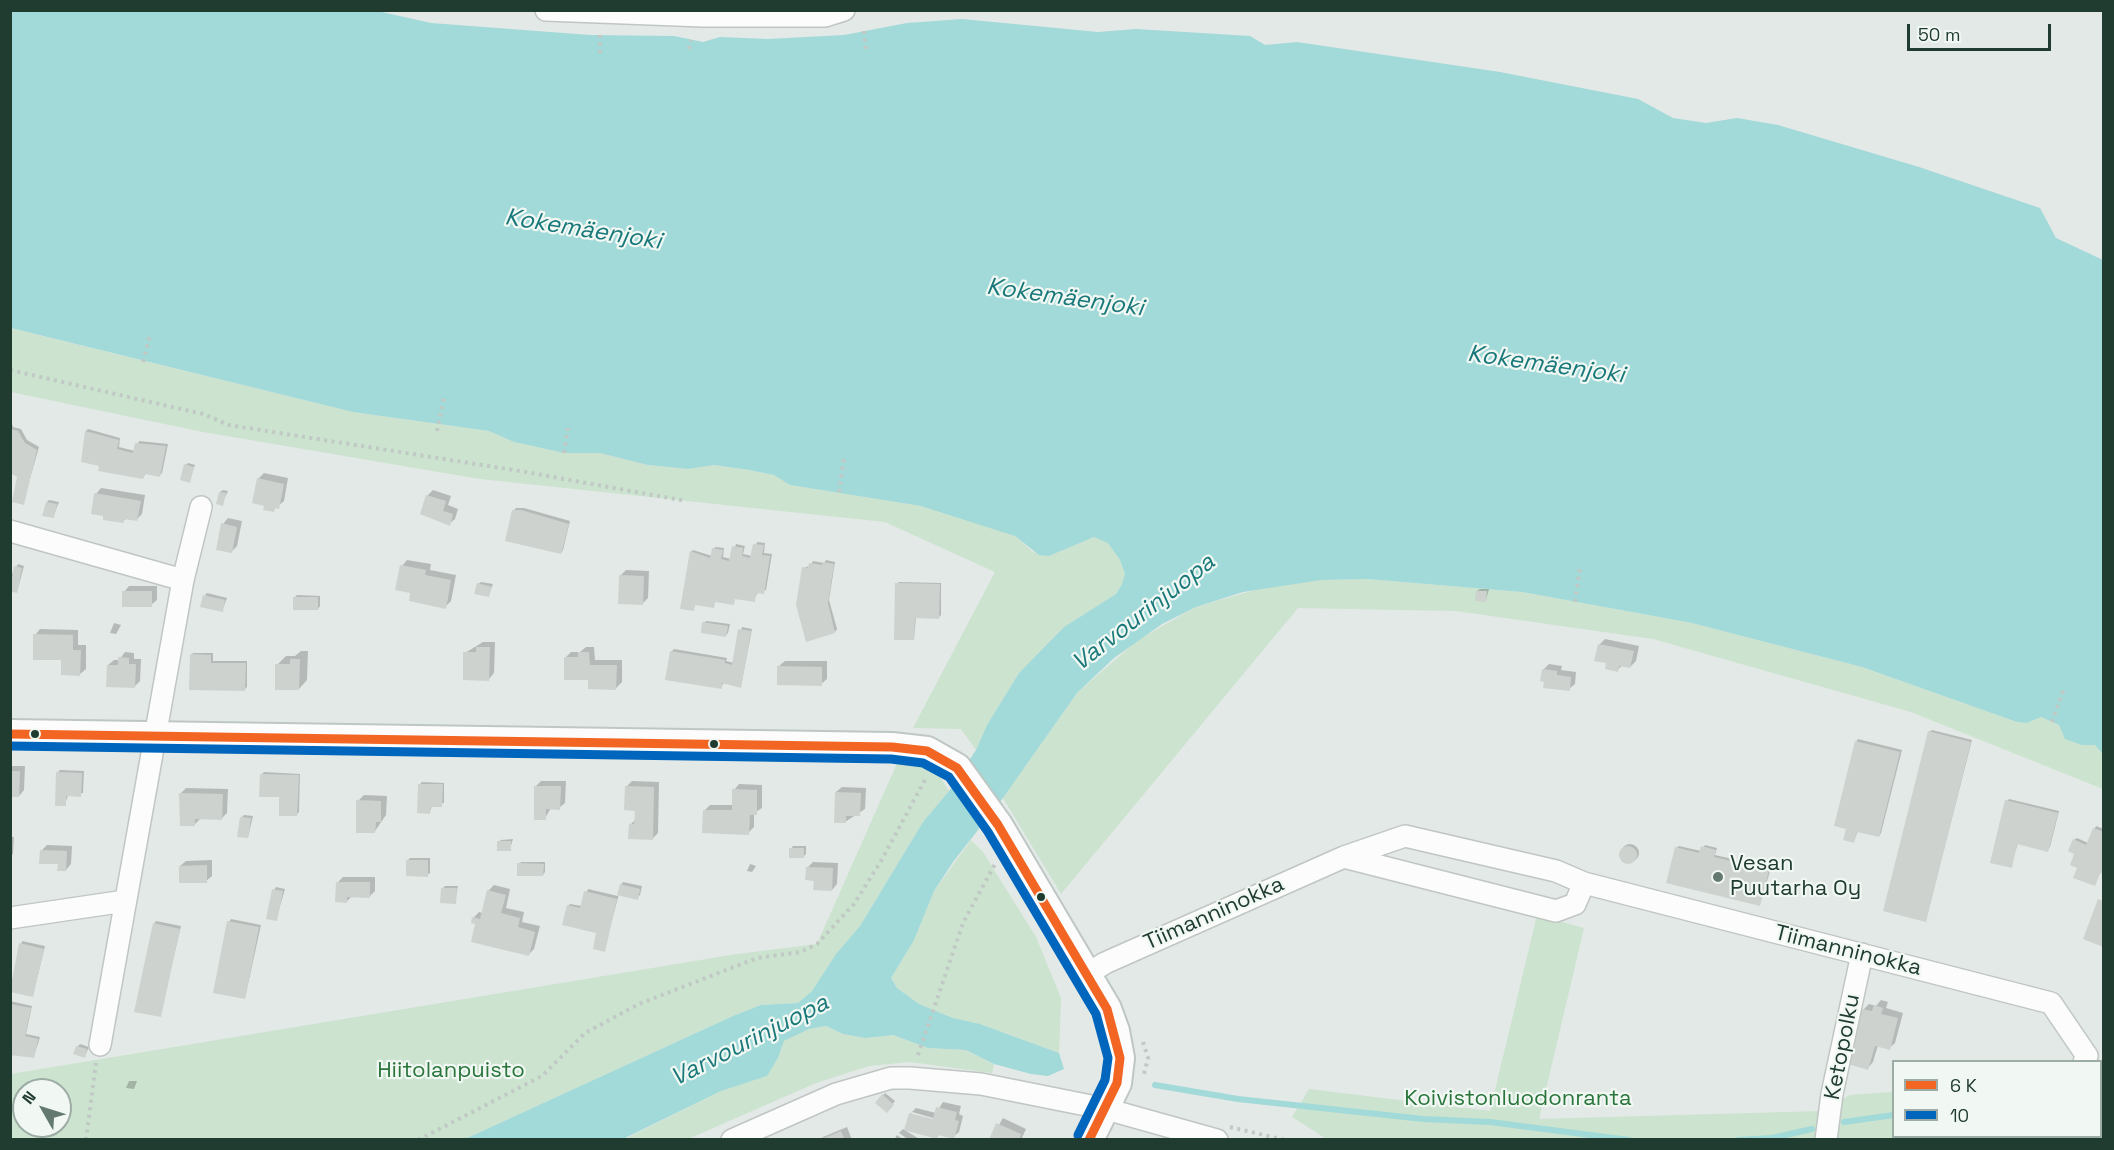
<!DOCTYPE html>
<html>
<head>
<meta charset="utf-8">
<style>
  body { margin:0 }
  #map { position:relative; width:2114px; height:1150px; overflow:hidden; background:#e3e9e6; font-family:"Space Grotesk",sans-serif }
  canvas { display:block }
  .frame { position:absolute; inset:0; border:12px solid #203c31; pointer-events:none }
  .legend { position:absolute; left:1892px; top:1060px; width:210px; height:78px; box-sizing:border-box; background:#f1f8f3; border:2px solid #9dada5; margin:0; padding:8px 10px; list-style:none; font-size:18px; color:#203c31 }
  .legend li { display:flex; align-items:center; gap:12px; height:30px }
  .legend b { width:30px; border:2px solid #9dada5 }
  .north { position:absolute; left:12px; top:1078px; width:60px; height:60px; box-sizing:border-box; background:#f1f8f3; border:2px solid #9dada5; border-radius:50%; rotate:309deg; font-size:16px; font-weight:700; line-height:24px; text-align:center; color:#203c31 }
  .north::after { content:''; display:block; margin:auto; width:21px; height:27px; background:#647970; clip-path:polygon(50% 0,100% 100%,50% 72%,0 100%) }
  .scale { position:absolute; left:1907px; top:24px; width:144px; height:27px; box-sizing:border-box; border:3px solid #203c31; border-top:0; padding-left:8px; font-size:18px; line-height:21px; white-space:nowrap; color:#203c31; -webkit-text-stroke:4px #f1f8f3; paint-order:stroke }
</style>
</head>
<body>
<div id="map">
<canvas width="2114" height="1150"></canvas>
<div class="frame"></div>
<ul class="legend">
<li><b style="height:8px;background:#f26522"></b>6 K</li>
<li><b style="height:8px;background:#0065bd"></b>10</li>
</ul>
<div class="north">N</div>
<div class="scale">50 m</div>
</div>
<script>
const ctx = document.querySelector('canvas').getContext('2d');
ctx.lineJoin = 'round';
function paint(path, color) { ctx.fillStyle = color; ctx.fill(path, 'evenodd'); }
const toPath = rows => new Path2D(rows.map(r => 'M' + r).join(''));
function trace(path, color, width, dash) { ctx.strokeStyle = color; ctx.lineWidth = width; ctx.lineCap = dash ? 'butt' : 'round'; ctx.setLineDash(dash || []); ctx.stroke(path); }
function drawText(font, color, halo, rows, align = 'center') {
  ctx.font = font + ' "Space Grotesk",sans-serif'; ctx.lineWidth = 4.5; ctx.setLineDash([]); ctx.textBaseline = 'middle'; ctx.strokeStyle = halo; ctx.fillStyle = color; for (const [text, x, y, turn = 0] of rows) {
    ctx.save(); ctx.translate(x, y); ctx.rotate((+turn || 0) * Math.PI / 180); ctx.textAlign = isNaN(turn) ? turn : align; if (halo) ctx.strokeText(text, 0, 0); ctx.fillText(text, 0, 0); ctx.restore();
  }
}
paint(toPath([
  [10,328,353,412,489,431,514,442,564,453,600,453,648,465,688,469,714,465,749,470,774,475,790,485,921,506,991,526,1015,536,1033,552,1049,556,1094,537,1108,542,1120,560,1125,574,1122,584,1116,594,1064,627,1019,673,987,725,976,750,961,729,913,728,995,572,885,522,480,479,203,432,11,392],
  [1367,579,1522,592,1692,623,1862,667,2017,722,2027,723,2041,717,2059,725,2082,745,2095,745,2104,754,2103,789,1911,712,1653,639,1456,611,1298,608,1061,894,1003,798,1077,693,1138,640,1196,607,1269,586,1322,580],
  [899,759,925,765,940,777,949,791,923,822,860,926,836,954,812,991,798,1003,761,1005,733,1016,465,1139,11,1140,11,1074,737,954,817,944],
  [24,1090,60,1090,60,1126,24,1126],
  [971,840,983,852,1036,937,1061,998,1059,1053,980,1024,953,1018,919,1004,897,988,891,978,914,939,934,891],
  [1537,915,1584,928,1539,1119,1822,1111,1850,1095,1893,1092,1894,1136,2100,1136,2100,1071,2103,1070,2103,1139,1328,1140,1292,1117,1309,1089,1490,1111],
  [826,1026,843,1034,865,1038,893,1035,928,1048,966,1050,994,1064,992,1073,910,1062,869,1066,816,1083,688,1139,623,1140,721,1091,767,1076,778,1058,784,1041,809,1029]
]), '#cbe3cf');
paint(toPath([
  [373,10,431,23,590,35,674,36,703,42,720,37,768,39,844,35,907,23,962,19,1098,32,1136,29,1250,36,1265,45,1297,42,1500,72,1638,99,1673,118,1706,123,1737,118,1778,125,1919,167,2040,208,2056,238,2103,260,2103,754,2095,745,2082,745,2065,739,2059,725,2041,717,2027,723,2017,722,1862,667,1692,623,1522,592,1367,579,1321,580,1243,592,1196,607,1162,624,1114,658,1077,693,1003,798,953,862,934,891,914,940,891,978,897,988,919,1004,953,1018,980,1024,1059,1053,1064,1069,1048,1076,1031,1074,994,1064,966,1050,928,1048,893,1035,865,1038,843,1034,826,1026,809,1029,784,1041,778,1058,767,1076,721,1091,623,1139,465,1139,733,1016,761,1005,798,1003,812,991,836,954,860,926,923,822,949,791,976,750,987,725,1019,673,1064,627,1116,594,1122,584,1125,574,1120,560,1108,543,1094,537,1049,556,1039,555,1015,536,921,506,790,485,774,475,749,470,714,465,688,469,648,465,600,453,564,453,514,442,489,431,353,412,11,328,10,11]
]), '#a2d9d9');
paint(toPath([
  [10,417,13,427,21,429,27,440,39,447,23,503,19,476,10,473],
  [88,429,120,438,119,447,135,451,139,441,168,444,162,473,160,475,146,473,143,478,101,464,86,431],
  [188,463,195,465,189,481,186,465],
  [264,473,288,478,284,501,273,510,266,505,258,479],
  [101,488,145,495,142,514,137,519,127,518,123,521,104,514,96,494],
  [223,490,228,491,222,504,220,492],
  [433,490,451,496,448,505,458,509,455,519,449,524,427,496],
  [49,500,59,502,53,517,47,502],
  [516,508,524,508,570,521,563,550,561,553,513,511],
  [228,518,242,521,237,546,231,552,223,524],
  [757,542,765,543,764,553,772,554,766,590,758,591,754,600,736,597,733,603,716,600,713,606,696,603,693,610,691,552,693,550,712,556,715,547,724,548,723,557,731,559,736,544,745,546,743,554,752,556],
  [407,560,431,564,430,570,456,575,451,601,445,607,412,591,402,566],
  [826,560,835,562,829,600,837,629,835,632,803,568,810,566,813,561,824,563],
  [18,564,24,566,17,592,10,590,10,577],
  [626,570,649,571,648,598,643,603,620,576],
  [481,582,493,584,488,596,478,584],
  [899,582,941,583,941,615,938,618,916,617,914,639,897,584],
  [129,586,157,586,157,600,151,605,124,592],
  [1480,589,1489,589,1486,600,1477,591],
  [207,593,227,598,222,611,205,595],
  [297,595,320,596,320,606,318,609,294,598],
  [706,621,730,624,728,633,726,635,704,623],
  [114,623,121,625,116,634,110,633],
  [742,627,752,629,741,686,724,682,721,688,671,652,674,649,727,658,726,661,734,663],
  [40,629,78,630,78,645,86,645,86,669,80,674,35,635],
  [1605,639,1639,646,1636,661,1630,667,1623,665,1617,670,1608,662,1599,645],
  [483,642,495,642,494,673,489,679,465,653],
  [586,647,594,647,595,660,622,660,622,682,616,688,565,658,571,652,580,652],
  [301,651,308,651,307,680,299,689,277,665,286,656,295,656],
  [125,652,134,653,134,659,141,659,140,681,135,686,108,665,114,660,119,660],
  [193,653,213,653,213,661,247,661,247,687,244,690,191,655],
  [785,661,827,661,827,679,821,684,779,666],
  [1549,664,1562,666,1561,670,1576,672,1575,684,1569,689,1543,670],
  [1932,730,1972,740,1926,920,1929,732],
  [1858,739,1902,750,1881,833,1879,836,1858,831,1854,841,1847,828,1856,742],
  [10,766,25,766,24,790,19,796,10,796],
  [60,770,84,771,83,793,68,795,65,804,58,772],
  [264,772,300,774,299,812,296,815,261,775],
  [541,781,566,781,565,803,559,808,551,808,545,818,536,786],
  [632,781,659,782,658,833,653,838,630,825,636,819,636,809,626,787],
  [422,782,444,783,444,803,432,805,430,812,420,784],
  [739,784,762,785,762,808,754,813,754,827,748,833,705,810,710,805,733,805,734,790],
  [842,787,866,788,865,809,845,822,836,792],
  [186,788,228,789,227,813,222,818,200,819,194,825,181,793],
  [364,795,387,796,386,815,375,831,358,801],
  [2009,799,2059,811,2050,847,2047,850,2018,843,2011,866,2007,801],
  [244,815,253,816,248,837,242,817],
  [2096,826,2104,829,2104,872,2101,871,2094,885,2079,867,2074,840,2077,838,2088,843],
  [10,837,14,837,13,854,10,857],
  [513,839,510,849,498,842,501,840],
  '1621 853a9 9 0 1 1 18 0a9 9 0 1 1-18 0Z',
  [47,845,72,846,71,864,66,870,41,851],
  [1705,845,1717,848,1715,855,1771,868,1760,904,1676,848,1679,846,1701,851],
  [793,846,806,846,806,854,803,857,791,849],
  [410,858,430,858,430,873,427,875,407,861],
  [212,860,212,876,206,881,180,866,186,861],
  [521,862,545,862,545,872,543,875,519,864],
  [813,862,838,863,837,884,832,890,815,879,807,868],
  [750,864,756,866,752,872,747,871],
  [343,877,375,877,375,891,369,897,352,896,347,901,338,882],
  [623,882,642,886,640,895,637,898,619,894,604,950,598,932,568,906,570,904,582,906,588,889,618,896,621,885],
  [494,885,510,889,506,908,524,912,522,922,540,926,534,949,529,954,477,923,474,917,479,912,483,913,488,891],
  [445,886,458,886,455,902,443,888],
  [276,887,285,889,276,920,274,890],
  [231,919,261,925,245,998,229,922],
  [156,921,181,926,160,1016,154,924],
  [22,941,45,946,33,995,10,990],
  [1881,1000,1888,1002,1886,1008,1903,1013,1895,1043,1889,1048,1878,1045,1873,1062,1868,1068,1863,1010,1869,1004,1876,1006],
  [10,1001,32,1006,26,1034,40,1037,34,1056,10,1052],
  [80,1044,89,1047,85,1056,77,1047],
  [129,1081,137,1081,134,1089,126,1088],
  [885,1093,895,1101,887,1111,877,1103],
  [943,1102,961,1106,959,1114,963,1116,959,1132,953,1137,940,1134,936,1138,906,1129,912,1112,912,1115,940,1122,940,1120,912,1112,916,1108,936,1113],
  [1003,1118,1026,1129,1021,1140,990,1140],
  [847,1127,852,1140,820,1140,823,1137],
  [903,1129,921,1140,909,1140,899,1133],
  [897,1135,904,1140,894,1140]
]), '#0003');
trace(toPath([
  [1155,1085,1238,1099,1423,1119,1490,1122,1629,1140],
  [2100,1101,2104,1101],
  [1844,1122,1894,1115],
  [1738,1140,1772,1138,1812,1129]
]), '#a2d9d9', 6);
paint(toPath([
  [10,429,18,431,25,443,37,450,24,505,12,502,17,477,10,473],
  [85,431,119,440,117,449,133,453,135,443,166,446,160,477,145,474,143,479,98,471,99,466,81,462],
  [184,464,194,467,190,483,180,480],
  [257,478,284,484,279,509,275,508,274,512,263,510,264,506,252,503],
  [219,492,226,493,223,506,216,504],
  [94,493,141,501,137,521,124,519,124,523,103,520,103,516,91,514],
  [426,495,446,501,443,511,453,514,450,526,420,514],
  [46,502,57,504,54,518,42,516],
  [512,510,521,510,569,524,561,554,505,541],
  [221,523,237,527,232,553,216,550],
  [753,544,764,545,762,555,770,556,764,594,756,593,755,602,735,599,734,605,715,602,714,608,695,605,694,611,680,609,690,551,710,558,712,548,723,550,721,559,729,561,732,546,743,548,742,556,750,558],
  [823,562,834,564,828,603,835,633,806,642,796,605,802,567,808,568,809,563,822,565],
  [400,565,426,570,425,575,451,580,446,609,409,601,410,593,395,590],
  [14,566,22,568,17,593,10,591],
  [619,575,644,576,643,605,618,604],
  [477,583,492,587,489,597,474,594],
  [895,583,940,584,939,619,915,618,914,640,894,640],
  [122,591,152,591,152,607,122,607],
  [1476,591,1487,591,1486,602,1475,601],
  [203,595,225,600,223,612,200,607],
  [293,597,318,597,318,610,293,610],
  [702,622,728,626,726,637,701,633],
  [738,629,751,631,741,688,722,683,722,689,665,680,670,651,725,660,725,663,732,665],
  [33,634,73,635,73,650,81,650,80,676,61,675,61,660,33,660],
  [1598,644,1634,651,1630,668,1619,666,1618,672,1605,669,1606,663,1594,661],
  [476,647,490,647,489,681,463,680,463,652,476,652],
  [578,652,589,652,590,665,617,665,616,690,588,689,588,680,564,680,564,657,578,657],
  [190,654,211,655,211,663,246,663,245,691,189,690],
  [118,657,129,658,129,664,136,664,135,688,106,687,107,665,118,665],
  [290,659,300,659,299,690,275,690,275,664,290,664],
  [777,666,822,667,822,686,777,685],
  [1542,669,1557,671,1557,675,1571,677,1570,691,1543,688,1544,682,1540,681],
  [1928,731,1971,742,1926,922,1883,911],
  [1855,741,1900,752,1879,837,1857,832,1854,843,1843,840,1846,829,1834,826],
  [10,771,20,771,19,797,10,797],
  [56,772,82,773,81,797,66,796,66,806,55,806],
  [260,774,299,775,297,816,279,816,279,797,259,797],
  [418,784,443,784,442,807,430,807,430,814,417,813],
  [534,786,561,786,560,810,546,809,546,820,534,820],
  [625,786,654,787,653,840,628,839,629,824,634,824,635,811,624,810],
  [732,789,757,790,757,815,750,815,749,835,702,833,703,810,732,810],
  [835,792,861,793,860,816,846,816,846,823,834,823],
  [179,793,223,794,222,820,195,819,195,826,180,826],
  [356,800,381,801,381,822,376,822,375,833,356,833],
  [2005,800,2058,813,2048,852,2017,844,2012,868,1990,863],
  [240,817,251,818,248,838,237,837],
  [2093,828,2104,832,2104,874,2100,873,2095,886,2073,878,2077,868,2070,865,2074,854,2068,851,2073,839,2086,845],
  [497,841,511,841,511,851,497,851],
  '1619 855a9 9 0 1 1 18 0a9 9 0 1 1-18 0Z',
  [1701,846,1716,850,1714,857,1769,870,1760,906,1666,883,1675,847,1699,853],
  [789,848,804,848,804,858,789,858],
  [40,850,67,851,66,871,57,871,58,864,39,864],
  [406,860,428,860,428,877,406,876],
  [517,863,544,864,543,876,517,876],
  [207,865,207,883,179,883,179,866],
  [806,867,833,868,832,891,813,890,814,881,805,880],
  [336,882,370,882,370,898,347,897,347,903,335,902],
  [620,884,640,889,638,900,617,895],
  [441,888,457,888,456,904,440,903],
  [272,889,283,891,277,921,266,919],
  [487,890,506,895,501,913,520,918,518,927,535,932,529,956,471,942,475,924,471,923,472,917,480,919],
  [584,891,617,899,605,952,593,949,596,933,562,925,567,905,580,908],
  [2098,899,2104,901,2103,947,2083,939],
  [227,921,259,927,245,999,213,993],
  [153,923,180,929,161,1017,134,1012],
  [19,943,44,949,33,997,10,992],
  [10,1004,31,1008,25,1036,38,1039,34,1058,10,1055],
  [1874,1005,1883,1008,1881,1014,1898,1018,1890,1050,1875,1046,1868,1070,1848,1064,1862,1009,1872,1011],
  [76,1046,87,1049,85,1058,73,1054],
  [882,1094,894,1105,887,1113,875,1103],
  [936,1107,957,1112,955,1120,959,1121,954,1139,938,1135,937,1139,904,1130,909,1113,933,1119],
  [996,1123,1021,1134,1019,1140,989,1140],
  [841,1131,845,1140,822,1140,822,1139]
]), '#cdd2cf');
const street = toPath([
  [546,10,703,16,825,16,844,10],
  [10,531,183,580],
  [1344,857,1556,911,1575,904,1584,883],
  [10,918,125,901],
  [1086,975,1105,963,1344,857,1405,836,1556,871,1584,883,2051,1003,2087,1056,2084,1062],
  [100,1045,183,580,201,507],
  [732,1140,836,1094,891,1078,910,1078,981,1084,1106,1109,1217,1140],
  [1826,1140,1832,1094,1862,954],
  [2042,1140,2043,1136]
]);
const secondary = toPath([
  [10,734,892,747,927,751,957,768,998,825,1107,1009,1115,1031,1120,1058,1117,1083,1089,1140]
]);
trace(street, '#c0c6c3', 24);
trace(secondary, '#bec7c3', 32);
trace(toPath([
  [864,31,866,51],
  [600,35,600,55],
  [689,49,691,40],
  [143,362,150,335],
  [10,370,203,414,229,425,520,471,686,501],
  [437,431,444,398],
  [564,453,568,428],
  [839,492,844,457],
  [1575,602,1580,567],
  [2052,722,2064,689],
  [1143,1042,1148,1058,1143,1078],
  [918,1055,963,923,995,864],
  [1230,1127,1285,1140],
  [86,1140,96,1063],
  [418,1140,542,1076,585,1033,639,1004,757,958,801,952,817,944,854,904,881,861,926,778]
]), '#c0c9c4', 4, [3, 4.5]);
trace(street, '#fbfcfb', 21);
trace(secondary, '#fbfcfb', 28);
trace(toPath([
  [10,734,892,747,927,751,957,768,998,825,1107,1009,1120,1058,1117,1083,1089,1140]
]), '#f26522', 9);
trace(toPath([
  [10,746,891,759,923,763,949,777,988,832,1096,1014,1108,1058,1105,1080,1078,1135]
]), '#0065bd', 9);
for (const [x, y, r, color] of [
  [35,734,5,"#203c31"],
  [714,744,5,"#203c31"],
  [1718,877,6,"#647970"],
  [1041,897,5,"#203c31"]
]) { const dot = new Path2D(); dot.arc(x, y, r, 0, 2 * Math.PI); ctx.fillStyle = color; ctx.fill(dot); trace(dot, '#f1f8f3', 2); }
drawText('22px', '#203c31', '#f1f8f3', [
  ["Vesan",1730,864],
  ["Puutarha Oy",1730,889]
], 'left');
drawText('22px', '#203c31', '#f1f8f3', [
  ["Tiimanninokka",1214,914,-24],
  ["Tiimanninokka",1848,951,14],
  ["Ketopolku",1843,1047,-79]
]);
drawText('22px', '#29753b', '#f1f8f3', [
  ["Hiitolanpuisto",451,1071],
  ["Koivistonluodonranta",1518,1099]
]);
drawText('italic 24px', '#19787a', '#f1f8f3', [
  ["Kokemäenjoki",583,230,9],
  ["Kokemäenjoki",1065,298,8],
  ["Kokemäenjoki",1546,365,8],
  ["Varvourinjuopa",1144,613,-38],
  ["Varvourinjuopa",750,1041,-27]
]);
</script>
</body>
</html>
